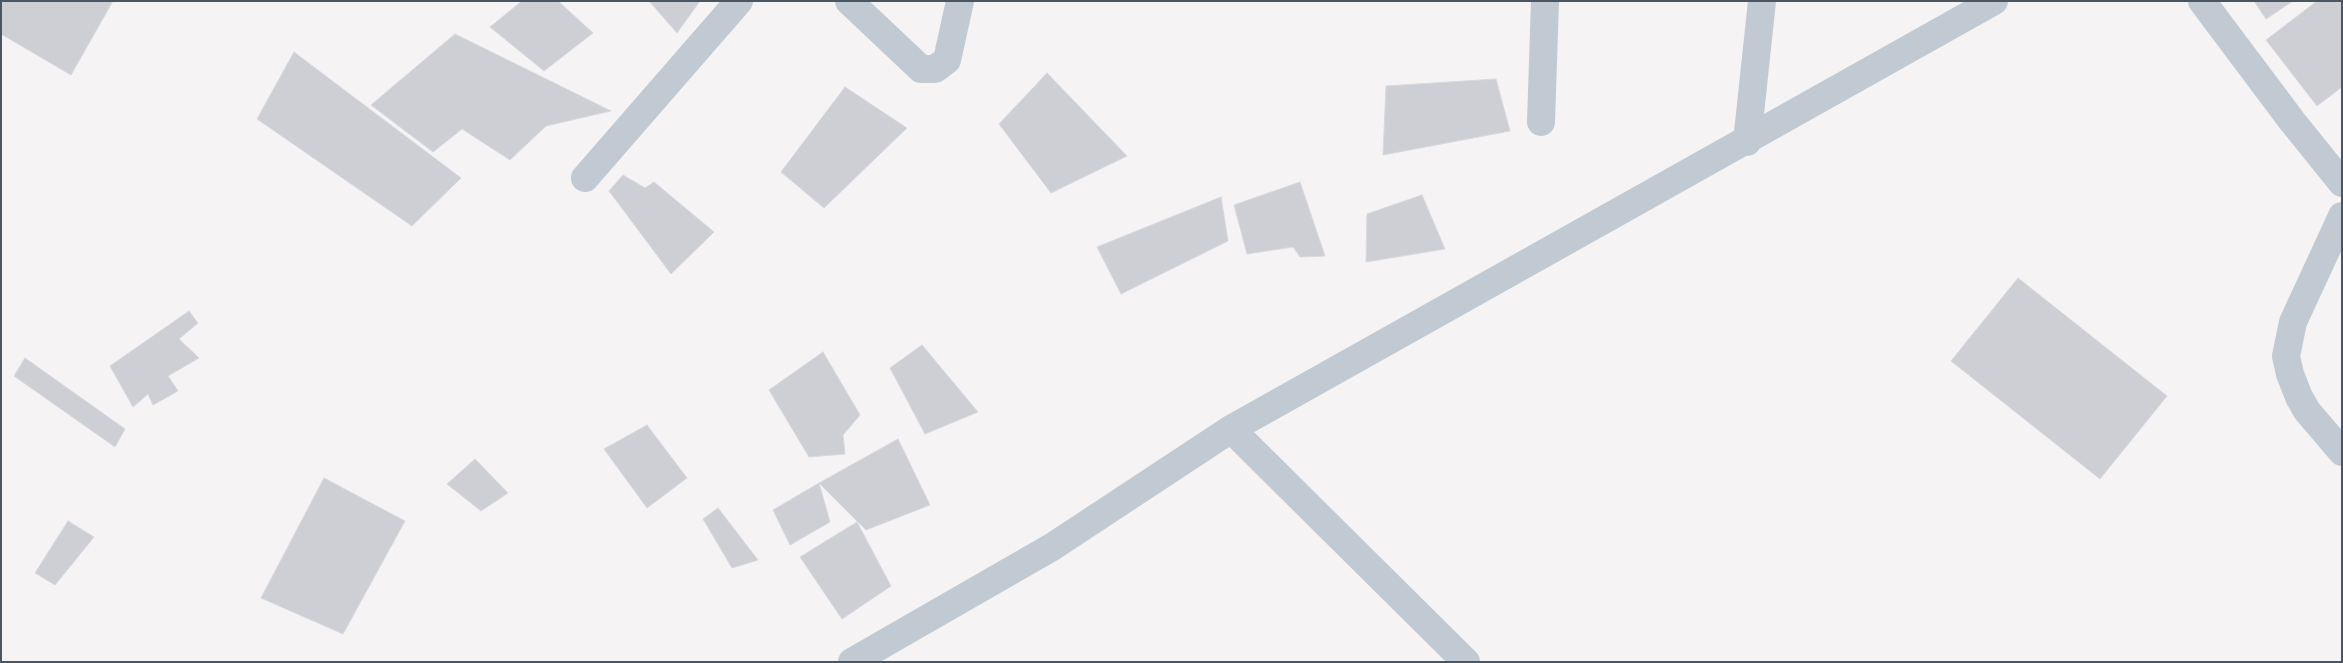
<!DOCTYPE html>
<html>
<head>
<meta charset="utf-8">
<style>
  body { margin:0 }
  #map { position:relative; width:2343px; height:663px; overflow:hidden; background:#f5f3f3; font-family:"Noto Sans",sans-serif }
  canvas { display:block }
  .frame { position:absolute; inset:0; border:2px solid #4a5661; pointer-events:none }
</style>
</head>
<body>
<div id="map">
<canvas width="2343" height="663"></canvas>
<div class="frame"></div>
</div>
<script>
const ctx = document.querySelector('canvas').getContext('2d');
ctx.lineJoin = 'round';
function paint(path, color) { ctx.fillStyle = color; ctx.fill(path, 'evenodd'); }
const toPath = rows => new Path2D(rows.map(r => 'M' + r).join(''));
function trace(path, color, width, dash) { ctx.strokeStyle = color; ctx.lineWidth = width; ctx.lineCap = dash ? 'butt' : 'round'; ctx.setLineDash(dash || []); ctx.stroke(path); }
const building = toPath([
  [1,1,113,1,71,75,1,34,1,1],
  [522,1,558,1,593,33,544,71,490,27,522,1],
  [649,1,700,1,677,33,649,1],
  [2254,1,2293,1,2266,19,2254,1],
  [2317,1,2342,1,2342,87,2317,106,2266,40,2317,1],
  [455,34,611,111,546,126,510,160,462,129,433,152,371,105,455,34],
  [294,52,461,178,412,226,257,119,294,52],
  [1047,73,1127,156,1051,193,999,124,1047,73],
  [1496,79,1510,131,1383,155,1386,86,1496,79],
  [845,87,907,128,824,208,781,172,845,87],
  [623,175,645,188,654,182,714,232,671,274,609,191,623,175],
  [1300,182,1325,256,1300,257,1293,247,1247,254,1234,205,1300,182],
  [1422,195,1445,249,1366,262,1367,214,1422,195],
  [1221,197,1228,241,1121,294,1097,247,1221,197],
  [2018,278,2167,396,2100,479,1951,361,2018,278],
  [189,311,198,323,179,339,199,358,168,376,178,391,153,405,148,394,133,407,110,366,189,311],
  [922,345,978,412,925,434,890,368,922,345],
  [823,352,860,415,843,435,845,454,809,457,769,390,823,352],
  [25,358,125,429,115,447,14,376,25,358],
  [647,425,687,478,647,508,604,449,647,425],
  [898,439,930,505,866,530,819,483,898,439],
  [475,459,508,493,481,511,447,484,475,459],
  [324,478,405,521,343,634,261,598,324,478],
  [819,483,830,522,790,545,773,510,819,483],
  [718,508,758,560,732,568,703,519,718,508],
  [68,521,94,537,55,585,35,573,68,521],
  [857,522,891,586,842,619,800,557,857,522]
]);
paint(building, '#cdcfd5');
trace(building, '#d7d9de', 1);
trace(toPath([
  [849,1,921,69,935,69,947,60,960,1],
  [2202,1,2292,121,2342,183],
  [1541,122,1545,1],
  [1747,142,1762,1],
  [585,178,739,1],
  [2342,216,2293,322,2286,356,2290,374,2299,397,2307,411,2342,452],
  [1231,429,1466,662],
  [852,662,1052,547,1231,429,1994,1]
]), '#c1cad2', 28);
</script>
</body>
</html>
